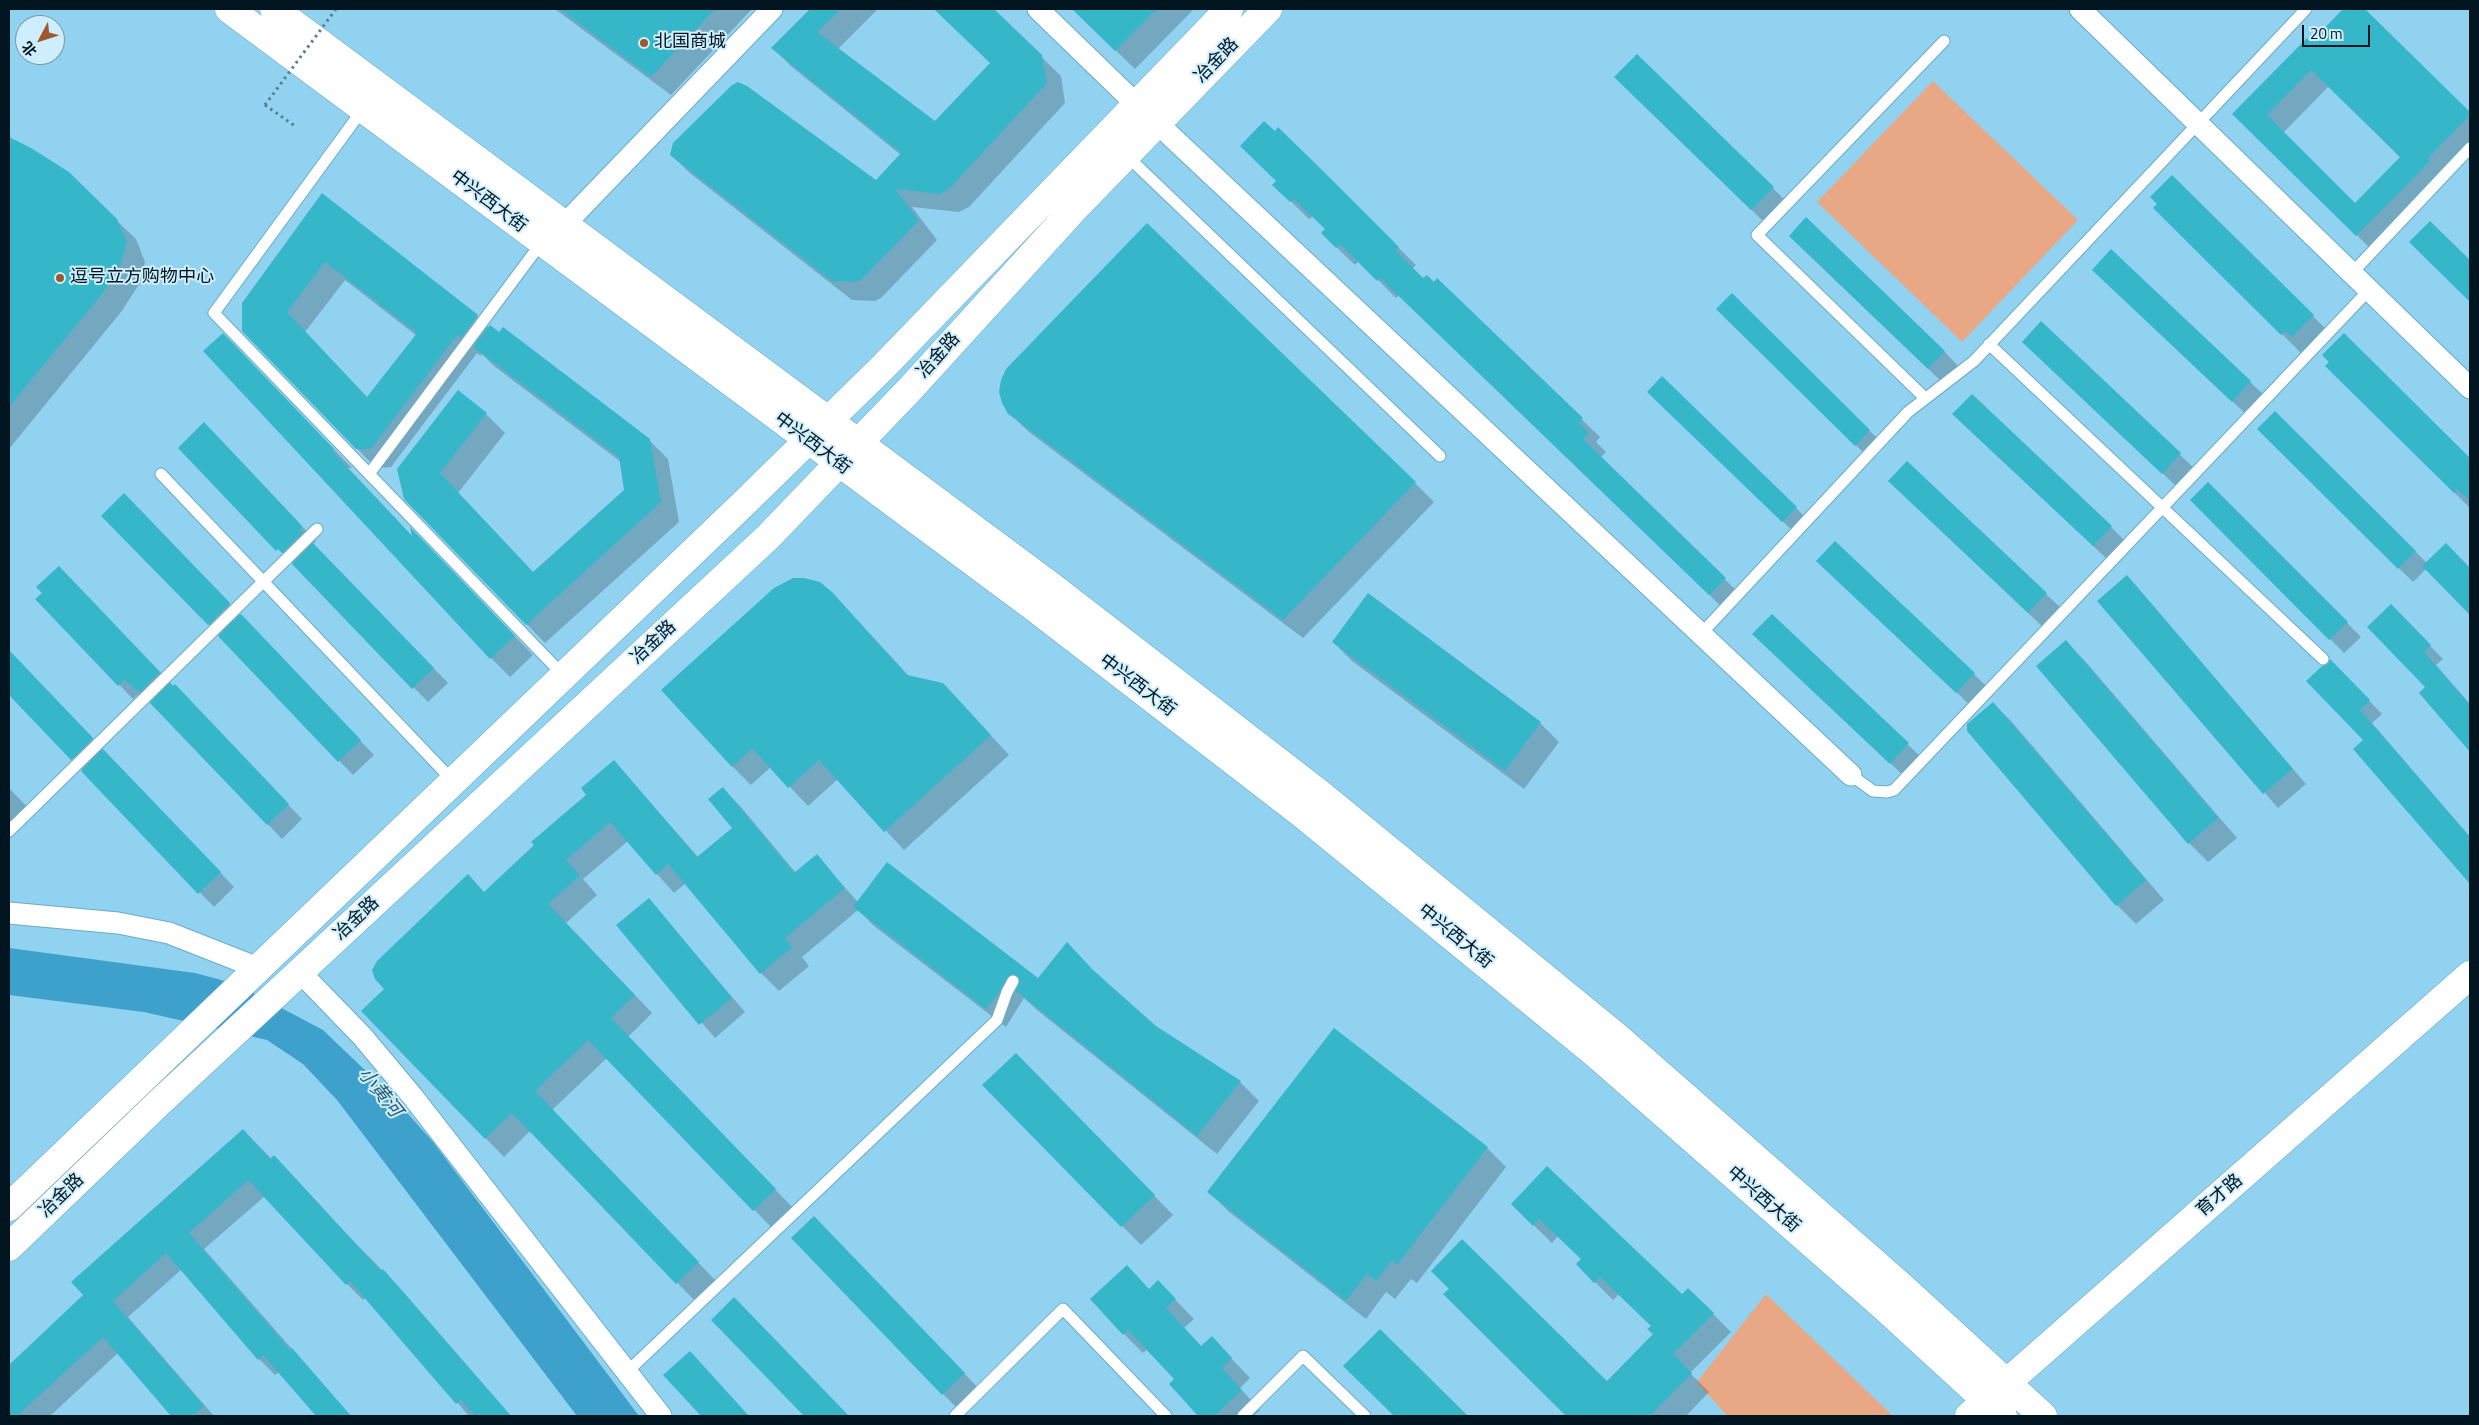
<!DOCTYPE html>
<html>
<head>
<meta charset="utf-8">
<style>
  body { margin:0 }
  #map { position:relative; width:2479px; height:1425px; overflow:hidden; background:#91d2f1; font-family:"Titillium Web","Noto Sans SC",sans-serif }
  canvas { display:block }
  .frame { position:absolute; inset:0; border:10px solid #001520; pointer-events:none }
  .north { position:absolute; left:15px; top:15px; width:50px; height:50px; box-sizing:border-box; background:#ceeefd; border:1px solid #7c97a5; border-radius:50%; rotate:230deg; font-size:14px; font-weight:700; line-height:20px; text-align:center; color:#001520 }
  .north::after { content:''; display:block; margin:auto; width:18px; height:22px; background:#9e582e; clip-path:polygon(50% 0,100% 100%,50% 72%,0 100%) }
  .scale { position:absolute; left:2302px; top:25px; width:68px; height:22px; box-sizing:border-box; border:2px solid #001520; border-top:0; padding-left:6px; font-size:15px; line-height:18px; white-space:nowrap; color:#001520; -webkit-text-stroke:4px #ceeefd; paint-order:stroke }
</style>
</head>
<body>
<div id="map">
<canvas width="2479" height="1425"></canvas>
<div class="frame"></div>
<div class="north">北</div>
<div class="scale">20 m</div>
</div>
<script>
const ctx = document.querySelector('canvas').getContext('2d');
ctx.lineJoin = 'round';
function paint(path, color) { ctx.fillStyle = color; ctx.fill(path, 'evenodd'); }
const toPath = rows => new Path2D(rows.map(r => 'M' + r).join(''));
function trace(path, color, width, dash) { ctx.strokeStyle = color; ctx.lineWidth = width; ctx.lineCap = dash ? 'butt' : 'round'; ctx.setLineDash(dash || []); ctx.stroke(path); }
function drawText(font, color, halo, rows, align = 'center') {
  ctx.font = font + ' "Titillium Web","Noto Sans SC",sans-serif'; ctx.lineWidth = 4; ctx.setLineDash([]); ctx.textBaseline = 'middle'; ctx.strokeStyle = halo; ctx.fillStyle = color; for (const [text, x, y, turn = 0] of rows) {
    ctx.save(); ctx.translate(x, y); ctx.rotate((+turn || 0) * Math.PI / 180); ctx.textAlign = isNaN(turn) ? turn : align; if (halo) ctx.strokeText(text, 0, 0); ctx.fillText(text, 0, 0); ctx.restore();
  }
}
paint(toPath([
  [1933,81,2078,220,1962,342,1817,202],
  [1766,1294,1893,1416,1727,1416,1697,1382]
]), '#e8a886');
paint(toPath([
  [9,948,195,973,236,984,323,1030,393,1097,433,1142,639,1416,577,1416,337,1100,303,1064,267,1040,144,1012,9,995]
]), '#3da1cb');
paint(toPath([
  [555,9,752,9,671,95],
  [812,9,878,9,838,49,936,123,992,63,934,9,992,9,1061,76,1065,103,969,207,959,212,912,207,937,240,881,298,875,301,852,300,691,174,671,155,876,181,901,155,792,67,773,48],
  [1073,9,1194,9,1135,69],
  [2345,9,2364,9,2470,114,2470,150,2374,252,2234,114],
  [2329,86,2401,158,2355,205,2283,133],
  [1637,55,1787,202,1766,224,1616,77],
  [1279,129,1416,265,1412,269,1423,280,1434,284,1437,280,1600,437,1596,442,1606,452,1600,458,1743,597,1728,613,1399,295,1396,298,1359,261,1355,265,1322,233,1326,229,1313,216,1309,219,1274,185,1278,181,1275,133],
  [9,138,30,149,116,220,136,239,145,262,140,283,121,312,9,449],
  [2172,176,2332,335,2301,353,2155,208],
  [322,194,477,316,489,328,649,440,668,459,679,522,545,643,405,499,486,414,505,433,458,493,534,573,625,490,621,462,494,366,482,354,481,356,477,353,391,467,376,468,243,331],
  [345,280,417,336,368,399,305,332],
  [1804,250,1944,351,1958,366,1943,383],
  [2111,251,2265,396,2247,415,2108,284],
  [1732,295,1884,445,1870,459,1717,309],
  [2041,323,2195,469,2177,487,2038,356],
  [2344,334,2470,459,2470,508,2327,366],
  [241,354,352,468,348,468,414,538,429,548,533,655,510,677,491,658],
  [1663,406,1796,508,1810,522,1797,535],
  [2275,412,2427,563,2446,544,2470,569,2470,613,2427,568,2413,582,2259,429],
  [1009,413,1415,483,1434,502,1303,638,1029,432],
  [1968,428,2111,527,2125,541,2108,560],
  [219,438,316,541,313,544,448,683,428,702,180,448],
  [2208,483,2361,637,2344,653,2191,500],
  [1904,495,2046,594,2061,608,2043,627],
  [139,509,374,755,353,775,205,621],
  [1832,575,1974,674,1988,688,1971,706],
  [2127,577,2306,784,2278,808,2099,601],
  [73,582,302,819,282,839,153,704,139,694,133,699,37,599],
  [832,593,909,676,943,684,1009,755,904,850,838,779,808,806,771,767,751,785,732,766],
  [2391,606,2443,659,2436,665,2470,704,2470,750,2421,693,2427,687],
  [1772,616,1922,758,1905,777,1768,648],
  [1333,642,1540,723,1559,742,1524,789,1352,661],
  [2066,642,2085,661,2237,838,2208,862,2189,843,2038,666],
  [9,651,234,887,214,907,9,693],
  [2331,661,2382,714,2372,723,2470,837,2470,882,2355,749,2365,740,2329,665],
  [1993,703,2012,722,2164,900,2136,924,2117,905],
  [614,761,698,857,733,828,723,789,741,807,796,873,816,856,858,902,1038,980,1103,981,1138,1014,1188,1050,1240,1082,1259,1101,1217,1154,1037,1010,1024,998,1006,1027,874,926,858,910,802,957,809,966,779,991,761,973,686,883,674,893,628,841,583,879,597,895,566,923,652,1013,628,1037,793,1208,772,1228,607,1058,552,1110,716,1281,695,1301,530,1131,504,1157,363,1011,588,795],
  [9,788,32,812,9,830],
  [649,900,745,1012,715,1038,618,925],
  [1035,1073,1173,1215,1141,1245,984,1085],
  [243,1130,399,1287,511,1416,469,1416,366,1297,363,1300,347,1284,265,1196,204,1249,351,1416,317,1416,279,1372,275,1375,259,1359,182,1269,128,1317,214,1416,173,1416,118,1353,50,1416,9,1416,9,1367,85,1295],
  [1487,1148,1506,1167,1417,1283,1411,1279,1395,1299,1386,1292,1366,1319,1228,1211,1209,1192],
  [1512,1204,1682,1296,1688,1289,1731,1332,1690,1373,1709,1392,1686,1416,1568,1416,1445,1294,1450,1289,1607,1382,1654,1334,1652,1326,1619,1294,1613,1300,1577,1264,1582,1259,1558,1236,1552,1243],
  [833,1237,983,1393,962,1413,943,1394],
  [1158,1282,1194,1319,1184,1328,1202,1347,1230,1357,1250,1378,1240,1388,1260,1410,1253,1416,1200,1416,1170,1384,1176,1379,1148,1349,1143,1353,1124,1334,1149,1290],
  [1380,1331,1466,1416,1396,1416,1345,1366]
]), '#0003');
paint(toPath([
  [560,9,715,9,651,77],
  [810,9,841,9,817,32,935,121,990,63,934,9,994,9,1042,55,1047,83,950,188,940,194,895,189,919,220,862,279,855,282,832,281,670,155,673,143,732,85,738,82,747,86,876,180,901,153,771,48],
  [1072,9,1157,9,1115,51],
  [2343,9,2365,9,2470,112,2470,115,2428,158,2430,161,2356,236,2232,114,2307,38,2311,42],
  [2311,70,2400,157,2355,203,2267,115],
  [1637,54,1774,187,1751,210,1614,77],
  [1264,121,1275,131,1278,127,1326,174,1399,247,1395,250,1423,278,1427,275,1434,282,1437,278,1583,418,1579,423,1589,433,1583,439,1726,578,1709,595,1380,278,1377,281,1340,244,1336,248,1321,233,1325,229,1294,199,1290,202,1272,185,1276,181,1240,146],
  [9,137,31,148,69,172,117,219,127,242,121,263,103,293,9,407],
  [2172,175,2314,315,2292,337,2285,331,2281,335,2153,208,2157,204,2150,197],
  [322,193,478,315,461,338,457,335,371,449,356,449,242,331,242,303],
  [325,262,417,333,367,397,287,312],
  [1806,217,1945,351,1928,369,1789,236],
  [2430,221,2470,260,2470,302,2409,242],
  [1147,223,1416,482,1283,620,1018,421,1008,414,1002,403,999,392,1001,380,1006,369],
  [2111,249,2251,381,2232,402,2092,270],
  [1732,293,1870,430,1855,446,1716,309],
  [2041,321,2181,453,2162,474,2022,342],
  [490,325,499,332,503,327,650,439,661,502,526,625,404,499,397,469,458,390,487,413,440,473,533,572,624,490,619,457,473,347],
  [223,333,335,450,331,450,412,536,410,527,515,636,490,659,203,351],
  [2344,333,2470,458,2470,501,2457,489,2454,493,2325,366,2329,362,2322,355],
  [1662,376,1797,507,1782,522,1647,392],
  [1972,394,2112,526,2093,546,1952,414],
  [2275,411,2416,551,2398,569,2257,429],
  [204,422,302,526,300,529,303,532,282,553,278,549,276,551,178,448],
  [1907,461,2047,593,2028,613,1888,481],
  [2208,482,2348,622,2329,640,2190,500],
  [124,493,230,603,208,625,101,516],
  [1835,541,1975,673,1956,693,1816,561],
  [313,543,434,668,412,689,292,564],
  [2446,543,2470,568,2470,615,2422,566],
  [59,566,160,672,140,692,124,680,118,686,35,599,42,593,36,587],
  [2127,575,2293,769,2263,794,2097,601],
  [793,578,804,578,820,582,832,592,907,675,943,683,991,735,884,832,819,760,788,788,752,748,732,767,661,690,774,588],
  [1368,593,1541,722,1505,771,1332,642],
  [2391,604,2431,645,2424,652,2470,705,2470,752,2419,693,2425,687,2367,627],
  [241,614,361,740,338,762,218,636],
  [1772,614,1909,743,1890,764,1752,634],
  [2066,640,2218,818,2188,844,2036,666],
  [9,650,93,738,71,760,9,695],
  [2330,659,2370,700,2360,710,2470,837,2470,884,2353,749,2363,740,2306,681,2322,666,2328,664],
  [170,683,173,686,175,684,289,804,267,825,150,703],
  [1993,702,2146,880,2116,906,1967,731,1967,724],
  [103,749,221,872,198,894,81,771],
  [614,760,697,857,732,828,708,799,723,787,794,873,817,854,845,888,785,938,792,947,760,974,668,864,656,875,610,822,566,860,580,876,548,904,635,995,611,1018,776,1189,753,1211,588,1040,535,1091,699,1262,676,1284,512,1113,485,1139,361,1011,384,989,375,979,372,970,377,961,468,874,484,892,534,845,531,842,586,795,581,788],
  [887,862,1038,978,1067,942,1093,970,1156,1026,1241,1081,1197,1136,1016,991,1020,981,1017,975,1012,974,1007,977,999,993,986,1009,853,907],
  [649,898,732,998,699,1025,616,925],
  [1334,1028,1488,1147,1397,1265,1392,1260,1376,1281,1367,1274,1346,1301,1207,1192],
  [1016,1053,1155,1195,1121,1227,982,1085],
  [243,1129,270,1159,274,1155,381,1271,383,1269,511,1416,475,1416,461,1400,456,1404,350,1281,346,1285,248,1180,189,1233,290,1350,292,1348,351,1416,316,1416,263,1355,258,1360,166,1253,113,1301,204,1406,193,1416,171,1416,103,1337,17,1416,9,1416,9,1365,83,1295,71,1282],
  [1547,1166,1682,1294,1688,1288,1714,1313,1673,1354,1692,1373,1650,1416,1566,1416,1443,1294,1449,1289,1431,1271,1462,1239,1607,1381,1653,1334,1647,1329,1651,1326,1600,1277,1594,1283,1576,1264,1581,1259,1539,1219,1533,1226,1511,1204],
  [814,1216,965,1373,942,1395,791,1238],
  [1127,1265,1149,1289,1158,1280,1176,1299,1166,1308,1201,1346,1212,1336,1232,1358,1222,1368,1242,1390,1214,1416,1198,1416,1169,1384,1174,1379,1128,1330,1123,1335,1090,1299],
  [734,1297,849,1416,804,1416,711,1320],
  [1380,1329,1468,1416,1394,1416,1343,1366],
  [690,1351,749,1416,701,1416,663,1375]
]), '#36b6c9');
const lane = toPath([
  [363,109,214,313,564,676],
  [1126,155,1440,456],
  [2352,273,2470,148],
  [1989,344,2323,659],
  [1924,397,1757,235,1944,41],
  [161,474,453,781],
  [369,474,542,242],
  [1701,634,1908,412,1974,361,2306,9],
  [1851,775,1873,791,1887,792,1894,790,2369,290],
  [9,831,317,529],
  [627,1372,997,1020,1007,992,1013,981],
  [955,1416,1063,1309,1166,1416],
  [1243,1416,1303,1356,1365,1416]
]);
const street = toPath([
  [1038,9,1136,104],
  [2080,9,2470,388],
  [1157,123,1851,775],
  [564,225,772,9],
  [9,913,118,923,169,933,258,968],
  [300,972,362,1036,413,1097,661,1416]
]);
const secondary = toPath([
  [9,1207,742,505,883,367,1229,9],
  [9,1247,162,1100,768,537,911,388,1074,209,1268,9],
  [1969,1416,2470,975]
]);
const primary = toPath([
  [229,9,1035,608,1302,814,1598,1056,1883,1306,2003,1416],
  [274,9,1051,586,1319,793,1616,1036,1901,1286,2043,1416]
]);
trace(lane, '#6babc9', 13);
trace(street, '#6babc9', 23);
trace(secondary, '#6babc9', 29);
trace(primary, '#6babc9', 29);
trace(toPath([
  [265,105,295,126]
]), '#517f95', 3, [2.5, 4]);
trace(lane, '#fff', 11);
trace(street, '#fff', 21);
trace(secondary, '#fff', 28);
trace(primary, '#fff', 28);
trace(toPath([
  [265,105,336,9]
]), '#517f95', 3, [2.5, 4]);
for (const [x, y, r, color] of [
  [644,43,5,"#9e582e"],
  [60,278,5,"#9e582e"]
]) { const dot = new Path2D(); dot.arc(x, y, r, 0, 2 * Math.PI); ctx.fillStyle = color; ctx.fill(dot); trace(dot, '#ceeefd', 2); }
drawText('18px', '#001520', '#ceeefd', [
  ["北国商城",654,43],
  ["逗号立方购物中心",70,278]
], 'left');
drawText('18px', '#001520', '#ceeefd', [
  ["冶金路",1217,61,-46],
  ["中兴西大街",488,202,37],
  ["冶金路",939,356,-48],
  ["中兴西大街",812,444,37],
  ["冶金路",654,643,-43],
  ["中兴西大街",1137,686,37],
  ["冶金路",357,919,-43],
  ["中兴西大街",1455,937,39],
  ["冶金路",62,1196,-44],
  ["育才路",2220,1196,-41],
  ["中兴西大街",1763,1200,41]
]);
drawText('italic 19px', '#255a71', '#ceeefd', [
  ["小黄河",379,1093,51]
]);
</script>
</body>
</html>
